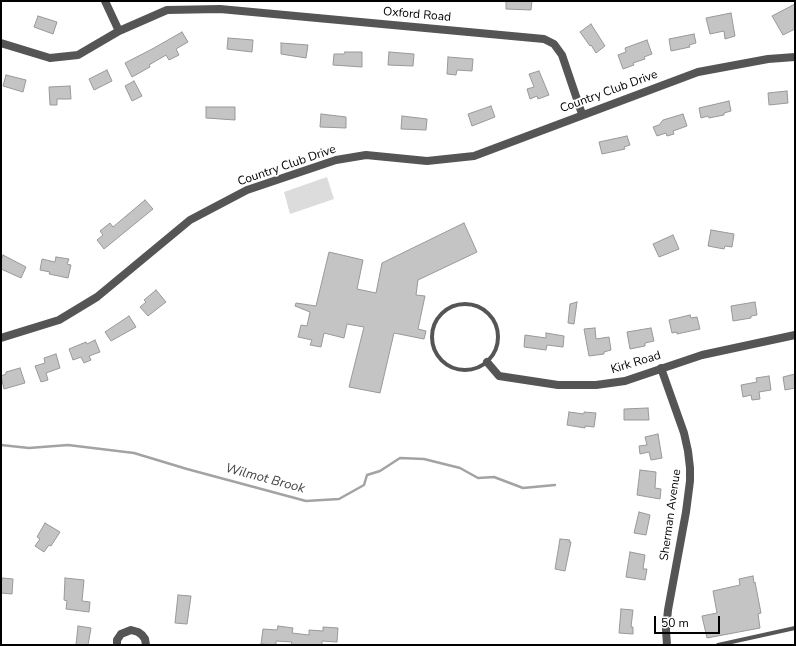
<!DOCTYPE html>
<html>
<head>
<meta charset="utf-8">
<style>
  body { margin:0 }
  #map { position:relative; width:796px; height:646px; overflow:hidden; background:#fff; font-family:"Nunito Sans",sans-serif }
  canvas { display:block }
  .frame { position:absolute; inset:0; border:2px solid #000; pointer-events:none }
  .scale { position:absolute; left:654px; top:616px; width:66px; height:18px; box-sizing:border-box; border:2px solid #000; border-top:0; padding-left:5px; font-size:12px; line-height:14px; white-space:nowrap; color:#000; -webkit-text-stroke:3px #fff; paint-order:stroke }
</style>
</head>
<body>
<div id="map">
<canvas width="796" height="646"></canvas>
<div class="frame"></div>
<div class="scale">50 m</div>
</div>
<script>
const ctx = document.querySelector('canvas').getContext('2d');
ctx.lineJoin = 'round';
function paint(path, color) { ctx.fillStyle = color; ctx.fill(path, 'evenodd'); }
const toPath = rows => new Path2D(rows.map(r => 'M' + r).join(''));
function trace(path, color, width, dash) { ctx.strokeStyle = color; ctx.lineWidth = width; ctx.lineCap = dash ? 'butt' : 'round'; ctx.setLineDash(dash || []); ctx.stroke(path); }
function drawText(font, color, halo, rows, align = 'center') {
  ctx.font = font + ' "Nunito Sans",sans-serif'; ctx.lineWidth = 3.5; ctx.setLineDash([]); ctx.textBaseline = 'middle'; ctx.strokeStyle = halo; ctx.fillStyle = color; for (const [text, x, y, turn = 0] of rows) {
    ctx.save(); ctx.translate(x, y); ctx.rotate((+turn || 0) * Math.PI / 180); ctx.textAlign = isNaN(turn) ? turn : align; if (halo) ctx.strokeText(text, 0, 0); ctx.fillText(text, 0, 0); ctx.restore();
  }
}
paint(toPath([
  [327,177,334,199,290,214,284,192]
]), '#dcdcdc');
trace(toPath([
  [1,445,29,448,68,445,134,453,187,469,306,501,339,499,364,485,367,475,380,471,400,458,424,459,460,468,478,478,494,477,523,488,555,485]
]), '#a3a3a3', 2.5);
const building = toPath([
  [506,1,532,1,531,10,506,9,506,1],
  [795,4,795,29,783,35,772,16,795,4],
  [731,13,735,36,725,39,724,31,710,34,706,18,731,13],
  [38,16,57,22,53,34,34,27,38,16],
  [591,24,605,46,596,53,591,45,590,46,580,32,591,24],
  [182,32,188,42,176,49,179,55,169,60,166,55,149,65,150,67,132,77,125,63,154,48,182,32],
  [694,34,696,43,689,45,690,47,671,51,669,39,694,34],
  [228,38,253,40,252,52,227,49,228,38],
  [647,40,652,54,644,57,645,59,633,63,634,65,623,69,618,55,626,52,625,48,647,40],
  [281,43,308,45,306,58,281,54,281,43],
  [345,52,362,52,362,67,333,65,334,54,344,54,345,52],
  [389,52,414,54,413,66,388,65,389,52],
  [448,57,473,59,472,71,457,70,456,75,447,74,448,57],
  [107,70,112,81,94,90,89,79,107,70],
  [539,71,549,95,538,99,537,96,530,99,527,89,534,87,529,74,539,71],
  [6,75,26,80,23,92,3,86,6,75],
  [134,81,142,96,132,101,125,86,134,81],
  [70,86,71,99,57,99,57,105,50,105,49,87,70,86],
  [787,91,788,103,769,105,768,93,787,91],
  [729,101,731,111,724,113,724,115,709,118,708,116,701,118,699,108,729,101],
  [491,106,495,117,472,126,468,114,491,106],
  [206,107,235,107,235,120,206,118,206,107],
  [321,114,346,117,346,128,320,127,321,114],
  [683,114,687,126,673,131,674,134,667,136,666,133,657,136,653,127,659,125,663,120,683,114],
  [402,116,427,119,426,130,401,129,402,116],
  [627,136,630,145,624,147,625,149,602,154,599,142,627,136],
  [145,200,153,209,104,249,97,240,103,235,100,231,110,223,113,227,145,200],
  [464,223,477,252,418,280,416,295,425,296,418,329,426,331,424,339,394,333,380,393,349,387,364,327,347,324,344,338,324,333,321,347,310,345,312,340,298,337,301,325,307,326,310,312,295,306,296,303,316,306,329,252,363,260,357,289,376,293,382,263,464,223],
  [711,230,734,234,732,247,725,246,724,249,708,246,711,230],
  [673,235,679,249,659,257,653,244,673,235],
  [3,255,26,267,21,278,1,269,1,260,3,255],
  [56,257,69,259,67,264,71,265,68,278,49,274,50,272,40,270,42,259,55,262,56,257],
  [156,290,166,302,148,316,140,307,146,302,144,300,156,290],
  [577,302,574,324,568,323,570,304,577,302],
  [755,302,757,315,751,316,751,318,733,321,731,306,755,302],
  [690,315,691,318,697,317,700,329,677,334,677,332,672,333,669,320,690,315],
  [129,316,136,327,111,341,105,332,129,316],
  [595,328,596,339,609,337,611,350,604,352,604,354,589,356,584,329,595,328],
  [651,328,654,341,645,343,645,346,630,349,627,332,651,328],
  [546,333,564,336,563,347,547,345,546,350,524,347,525,335,546,338,546,333],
  [95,340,100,352,89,356,91,360,84,363,81,357,73,360,69,349,86,342,87,344,95,340],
  [56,354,60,368,46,373,48,380,41,382,35,366,45,363,44,358,56,354],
  [20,368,25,383,4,389,1,376,6,374,6,372,20,368],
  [795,374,795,388,785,390,783,377,795,374],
  [769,376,771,390,759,392,760,399,752,400,751,395,743,397,741,385,757,382,756,378,769,376],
  [648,408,649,420,624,420,624,409,648,408],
  [569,412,584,414,584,412,596,413,594,427,585,426,585,428,567,425,569,412],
  [658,434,662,458,651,460,649,452,640,454,639,446,647,445,645,437,658,434],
  [640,470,656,472,655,488,661,489,660,499,637,495,640,470],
  [639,512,650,515,646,535,634,533,639,512],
  [45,523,60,532,51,546,49,545,44,552,35,546,40,539,37,537,45,523],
  [560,539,570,540,569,542,571,542,565,571,555,569,560,539],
  [630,552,645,555,643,569,647,569,645,580,626,577,630,552],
  [753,576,754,583,755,582,761,613,758,614,760,628,707,638,702,616,717,613,713,591,740,585,739,579,753,576],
  [3,578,13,579,12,594,1,593,1,581,3,578],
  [65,578,84,580,82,601,90,602,89,612,66,609,67,601,64,600,65,578],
  [178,595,191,596,187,624,175,623,178,595],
  [621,609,633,610,631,627,633,627,633,634,619,633,621,609],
  [78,626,91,628,88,645,76,645,78,626],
  [278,626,293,628,292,633,309,635,309,630,323,631,323,627,338,628,337,642,322,641,322,645,291,645,292,642,276,641,276,645,261,644,263,629,277,630,278,626]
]);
paint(building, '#c4c4c4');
trace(building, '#999', 1);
trace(toPath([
  '432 337a33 33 0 1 1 66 0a33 33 0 1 1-66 0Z',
  [718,645,795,628]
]), '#555', 4);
trace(toPath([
  [105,1,119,31],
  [1,43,50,58,78,55,119,31,167,10,220,9,544,39,554,44,562,55,582,114],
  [1,338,59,320,97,297,190,220,247,190,336,160,366,155,427,161,474,156,698,72,768,59,795,57],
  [487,362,499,376,558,385,596,385,625,381,702,355,795,335],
  [661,368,684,433,688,451,690,468,690,481,686,512,668,610,666,630,667,645],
  [117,645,117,640,121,634,131,630,138,632,142,635,145,639,146,645]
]), '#555', 8);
drawText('12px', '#000', '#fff', [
  ["Oxford Road",417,15,5],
  ["Country Club Drive",609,92,-20],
  ["Country Club Drive",287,166,-19],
  ["Kirk Road",636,363,-17],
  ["Sherman Avenue",671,515,-82]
]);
drawText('italic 13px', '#444', '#fff', [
  ["Wilmot Brook",265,479,15]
]);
</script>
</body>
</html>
